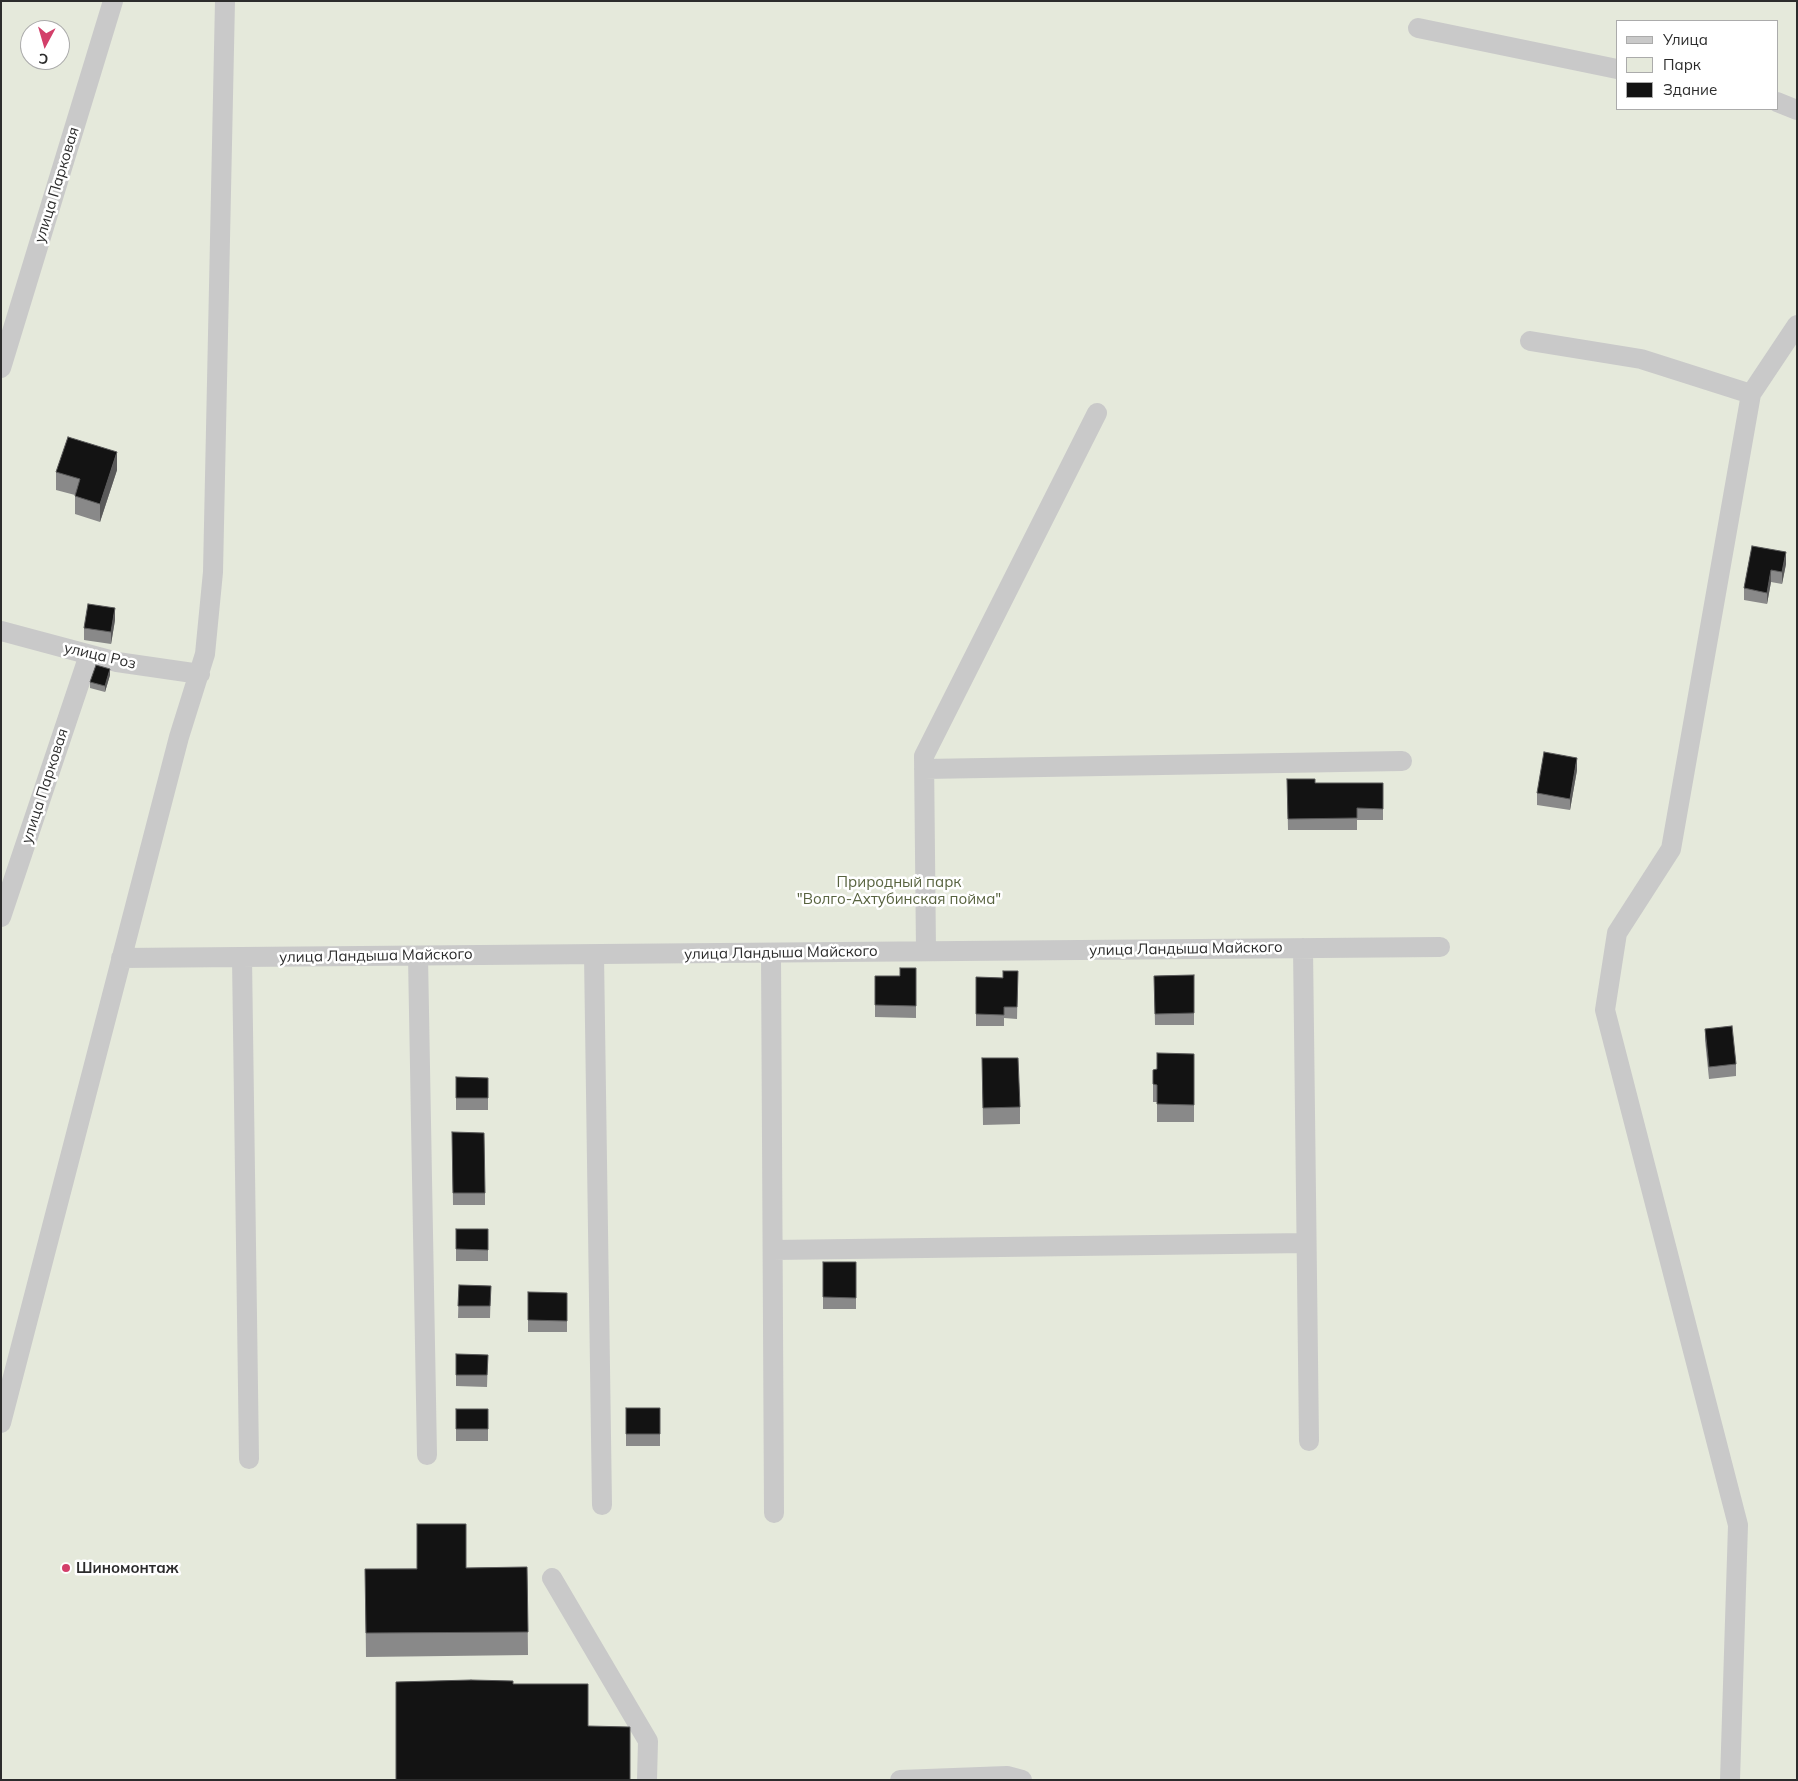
<!DOCTYPE html>
<html>
<head>
<meta charset="utf-8">
<style>
  body { margin:0 }
  #map { position:relative; width:1798px; height:1781px; overflow:hidden; background:#fff; font-family:Mulish,sans-serif }
  canvas { display:block }
  .frame { position:absolute; inset:0; border:2px solid #2c2c2c; pointer-events:none }
  .legend { position:absolute; left:1616px; top:20px; width:162px; height:90px; box-sizing:border-box; background:#fff; border:1px solid #ababab; margin:0; padding:6px 9px; list-style:none; font-size:15px; color:#2c2c2c }
  .legend li { display:flex; align-items:center; gap:10px; height:25px }
  .legend b { width:25px; border:1px solid #ababab }
  .north { position:absolute; left:20px; top:20px; width:50px; height:50px; box-sizing:border-box; background:#fff; border:1px solid #ababab; border-radius:50%; rotate:186deg; font-size:14px; font-weight:700; line-height:20px; text-align:center; color:#2c2c2c }
  .north::after { content:''; display:block; margin:auto; width:18px; height:22px; background:#d33f6a; clip-path:polygon(50% 0,100% 100%,50% 72%,0 100%) }
</style>
</head>
<body>
<div id="map">
<canvas width="1798" height="1781"></canvas>
<div class="frame"></div>
<ul class="legend">
<li><b style="height:6px;background:#c9c9c9"></b>Улица</li>
<li><b style="height:14px;background:#e5e9db"></b>Парк</li>
<li><b style="height:14px;background:#131313"></b>Здание</li>
</ul>
<div class="north">С</div>
</div>
<script>
const ctx = document.querySelector('canvas').getContext('2d');
ctx.lineJoin = 'round';
function paint(path, color) { ctx.fillStyle = color; ctx.fill(path, 'evenodd'); }
const toPath = rows => new Path2D(rows.map(r => 'M' + r).join(''));
function trace(path, color, width, dash) { ctx.strokeStyle = color; ctx.lineWidth = width; ctx.lineCap = dash ? 'butt' : 'round'; ctx.setLineDash(dash || []); ctx.stroke(path); }
function drawText(font, color, halo, rows, align = 'center') {
  ctx.font = font + ' Mulish,sans-serif'; ctx.lineWidth = 5; ctx.setLineDash([]); ctx.textBaseline = 'middle'; ctx.strokeStyle = halo; ctx.fillStyle = color; for (const [text, x, y, turn = 0] of rows) {
    ctx.save(); ctx.translate(x, y); ctx.rotate((+turn || 0) * Math.PI / 180); ctx.textAlign = isNaN(turn) ? turn : align; if (halo) ctx.strokeText(text, 0, 0); ctx.fillText(text, 0, 0); ctx.restore();
  }
}
paint(toPath([
  [1,1,1797,1,1797,1780,1,1780],
  [1617,21,1777,21,1777,109,1617,109],
  [30,30,60,30,60,60,30,60]
]), '#e5e9db');
trace(toPath([
  [1418,28,1617,69],
  [1777,102,1797,110],
  [1530,341,1641,359,1751,394],
  [1,368,113,1],
  [1,631,117,662,200,674],
  [924,769,1402,761],
  [1,917,89,655],
  [1303,948,1309,1441],
  [926,951,924,756,1097,413],
  [771,953,774,1513],
  [594,955,602,1505],
  [418,956,427,1455],
  [121,958,1440,947],
  [242,958,249,1459],
  [773,1250,1306,1243],
  [1,1423,179,737,205,654,213,572,225,1],
  [552,1578,648,1741,647,1780],
  [900,1780,1007,1776,1022,1780],
  [1730,1780,1738,1525,1605,1010,1617,933,1671,849,1751,394,1797,325]
]), '#c9c9c9', 20);
paint(toPath([
  [117,470,100,522,75,514,75,495,56,490,56,472],
  [1752,546,1786,564,1782,584,1771,582,1767,604,1744,600,1744,588],
  [115,620,111,644,84,640,84,628],
  [110,675,105,692,90,688,90,682],
  [1577,770,1570,810,1537,805,1537,793],
  [1287,779,1315,783,1383,783,1383,820,1357,820,1357,830,1288,830],
  [916,968,916,1018,875,1017,875,976,900,976],
  [1018,971,1017,1019,1004,1018,1004,1026,976,1026,976,977,1003,978],
  [1194,975,1194,1025,1155,1025,1154,976],
  [1705,1029,1736,1064,1736,1076,1709,1079,1705,1040],
  [1194,1054,1194,1122,1157,1122,1157,1102,1153,1102,1153,1084,1157,1069],
  [982,1058,1020,1107,1020,1124,983,1125],
  [456,1077,488,1078,488,1110,456,1110],
  [452,1132,485,1193,485,1205,453,1205],
  [456,1229,488,1229,488,1261,456,1261],
  [823,1262,856,1262,856,1309,823,1309],
  [459,1285,491,1286,490,1318,458,1318],
  [528,1292,567,1293,567,1332,528,1332],
  [456,1354,488,1355,487,1387,456,1386],
  [626,1408,660,1408,660,1446,626,1446],
  [456,1409,488,1409,488,1441,456,1441],
  [527,1567,528,1655,366,1657,365,1569]
]), '#898989');
paint(toPath([
  [117,452,117,470,100,522,100,504],
  [1786,552,1786,564,1782,584,1782,572],
  [1771,570,1771,582,1767,604,1767,593],
  [115,608,115,620,111,644,111,632],
  [110,669,110,675,105,692,105,686],
  [1577,758,1577,770,1570,810,1570,799]
]), '#5a5a5a');
const building = toPath([
  [68,437,117,452,100,504,75,496,80,479,56,472,68,437],
  [1752,546,1786,552,1782,572,1771,570,1767,593,1744,588,1752,546],
  [88,604,115,608,111,632,84,628,88,604],
  [96,665,110,669,105,686,90,682,96,665],
  [1544,752,1577,758,1570,799,1537,793,1544,752],
  [1287,779,1315,779,1315,783,1383,783,1383,809,1357,808,1357,818,1288,819,1287,779],
  [900,968,916,968,916,1006,875,1005,875,976,900,976,900,968],
  [1003,971,1018,971,1017,1007,1004,1007,1004,1015,976,1014,976,977,1003,978,1003,971],
  [1194,975,1194,1013,1155,1014,1154,976,1194,975],
  [1732,1026,1736,1064,1709,1067,1705,1029,1732,1026],
  [1157,1053,1194,1054,1194,1105,1157,1104,1157,1085,1153,1084,1153,1070,1157,1069,1157,1053],
  [982,1058,1018,1058,1020,1107,983,1108,982,1058],
  [456,1077,488,1078,488,1098,456,1098,456,1077],
  [452,1132,484,1133,485,1193,453,1193,452,1132],
  [456,1229,488,1229,488,1250,456,1249,456,1229],
  [823,1262,856,1262,856,1298,823,1297,823,1262],
  [459,1285,491,1286,490,1306,458,1306,459,1285],
  [528,1292,567,1293,567,1321,528,1320,528,1292],
  [456,1354,488,1355,487,1375,456,1375,456,1354],
  [626,1408,660,1408,660,1434,626,1434,626,1408],
  [456,1409,488,1409,488,1429,456,1429,456,1409],
  [417,1524,466,1524,466,1568,527,1567,528,1632,366,1633,365,1569,417,1569,417,1524],
  [471,1680,513,1681,513,1684,588,1684,588,1726,630,1727,630,1780,396,1780,396,1682,471,1680]
]);
paint(building, '#131313');
trace(building, '#5a5a5a', 1);
for (const [x, y, r, color] of [
  [66,1568,5,"#d33f6a"]
]) { const dot = new Path2D(); dot.arc(x, y, r, 0, 2 * Math.PI); ctx.fillStyle = color; ctx.fill(dot); trace(dot, '#fff', 2); }
drawText('15px', '#2c2c2c', '#fff', [
  ["улица Парковая",57,185,-73],
  ["улица Роз",100,656,13],
  ["улица Парковая",45,786,-72],
  ["улица Ландыша Майского",1186,949,-1],
  ["улица Ландыша Майского",781,953,-1],
  ["улица Ландыша Майского",376,956,-1]
]);
drawText('15px', '#58633f', '#fff', [
  ["Природный парк",899,882],
  ["\"Волго-Ахтубинская пойма\"",899,899]
]);
drawText('bold 15px', '#2c2c2c', '#fff', [
  ["Шиномонтаж",76,1568]
], 'left');
</script>
</body>
</html>
